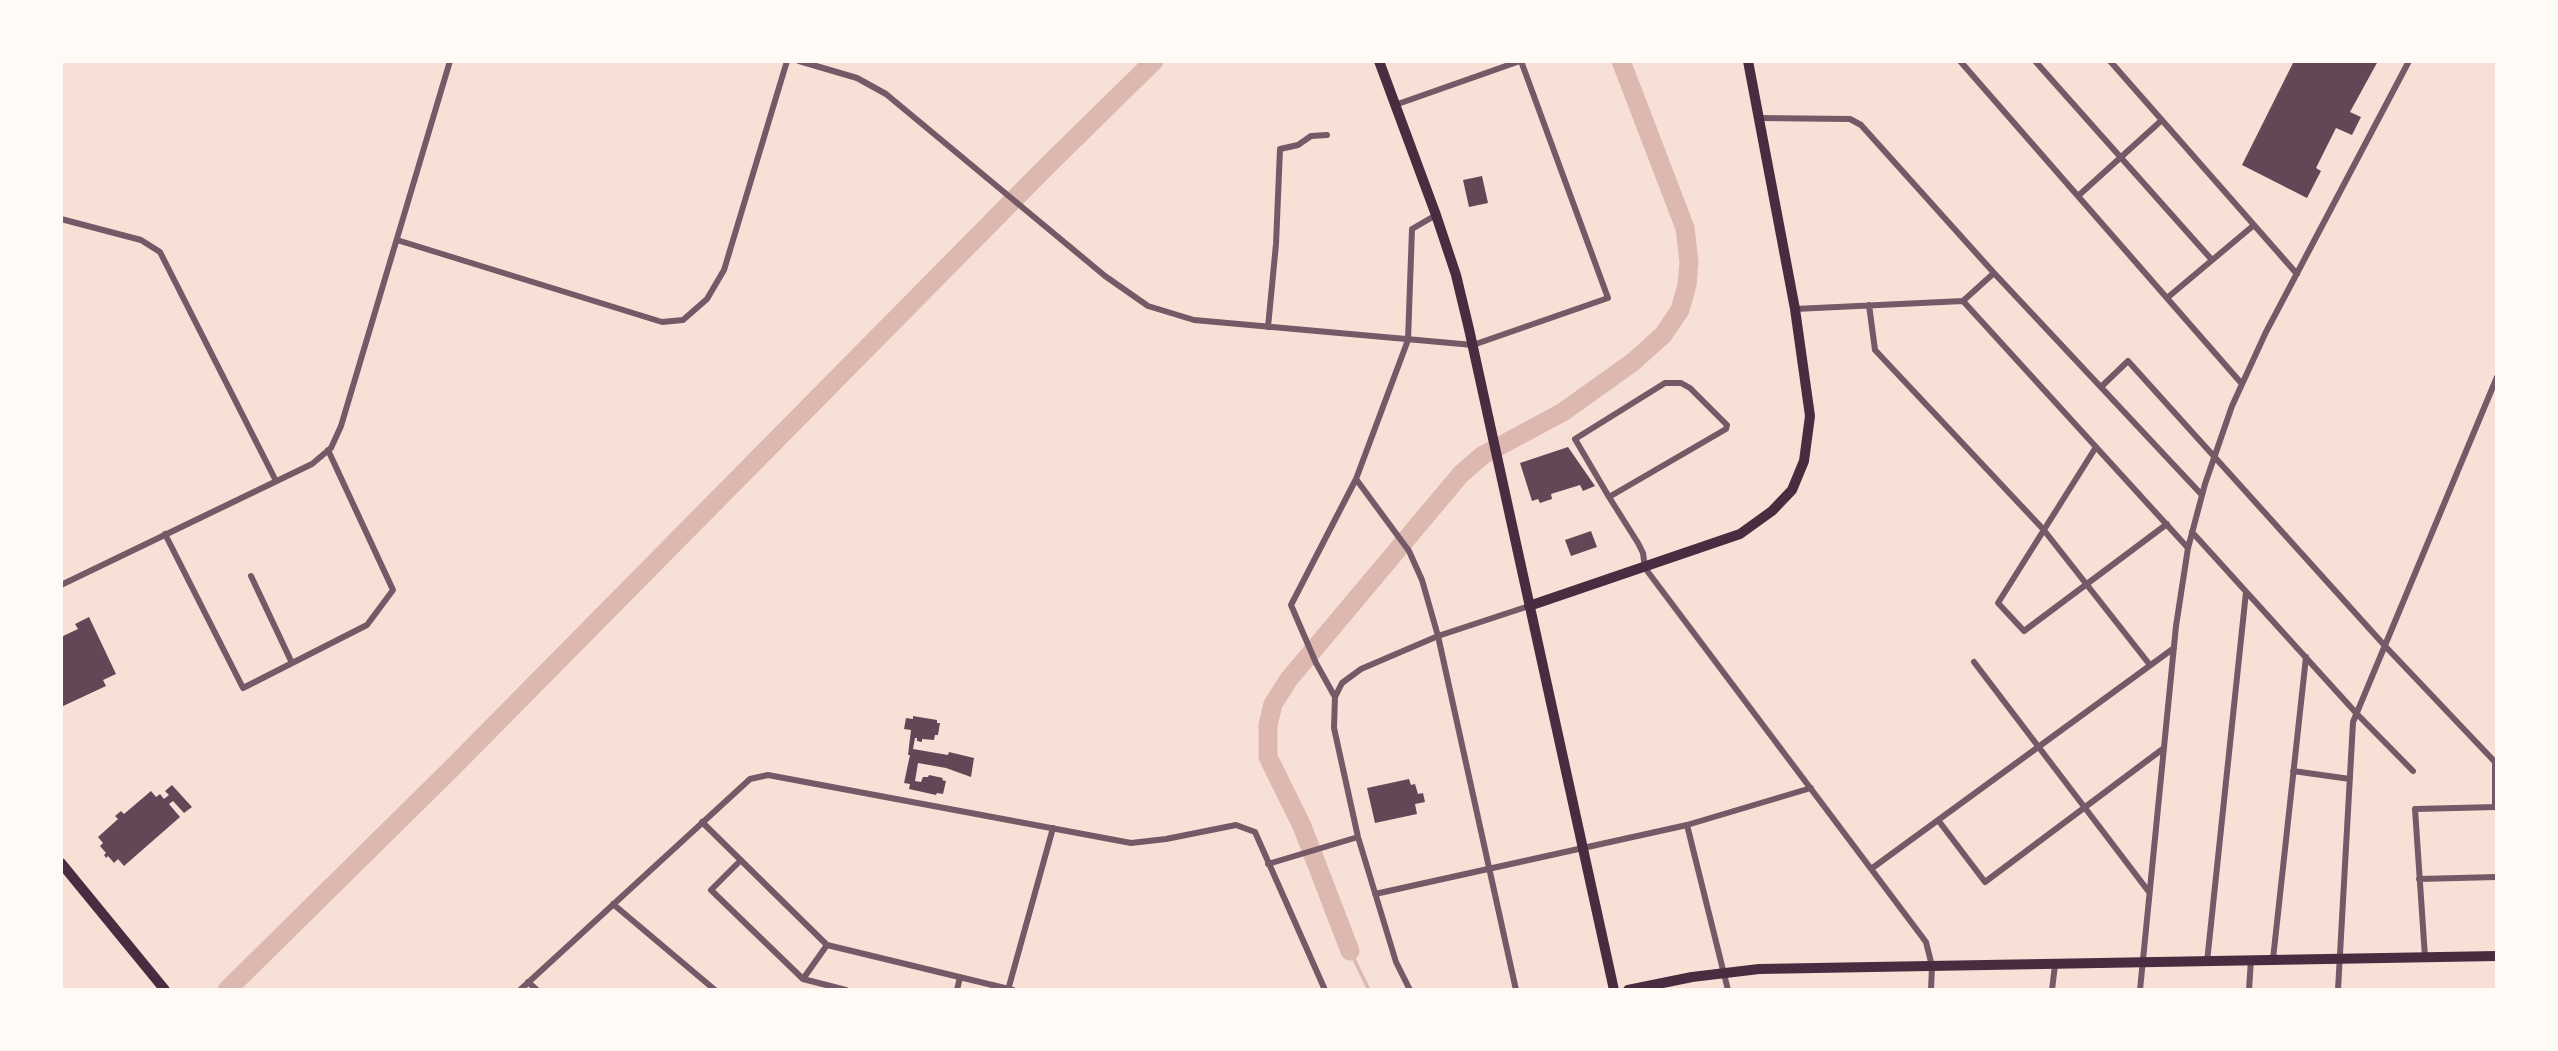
<!DOCTYPE html>
<html>
<head>
<meta charset="utf-8">
<style>
  body { margin:0 }
  #map { position:relative; width:2558px; height:1051px; overflow:hidden; background:#f7e1d7; font-family:"Public Sans",sans-serif }
  canvas { display:block }
  .frame { position:absolute; inset:0; border:63px solid #fffaf5; pointer-events:none }
</style>
</head>
<body>
<div id="map">
<canvas width="2558" height="1051"></canvas>
<div class="frame"></div>
</div>
<script>
const ctx = document.querySelector('canvas').getContext('2d');
ctx.lineJoin = 'round';
const toPath = rows => new Path2D(rows.map(r => 'M' + r).join(''));
function trace(path, color, width, dash) { ctx.strokeStyle = color; ctx.lineWidth = width; ctx.lineCap = dash ? 'butt' : 'round'; ctx.setLineDash(dash || []); ctx.stroke(path); }
function paint(path, color) { ctx.fillStyle = color; ctx.fill(path, 'evenodd'); }
trace(toPath([
  [1350,951,1369,990]
]), '#dcb8b0', 3.5);
trace(toPath([
  [1350,951,1302,826,1268,757,1268,725,1273,704,1289,679,1461,474,1483,455,1563,412,1633,362,1663,335,1680,310,1687,285,1689,262,1685,228,1621,61],
  [227,990,453,767,1047,166,1154,61]
]), '#dcb8b0', 19);
paint(toPath([
  [2294,61,2378,61,2350,112,2361,117,2352,135,2336,128,2316,168,2321,171,2307,198,2242,165],
  [1482,176,1488,203,1469,207,1463,180],
  [1568,447,1595,486,1583,491,1580,485,1551,494,1552,499,1540,503,1538,499,1532,501,1520,463],
  [1591,531,1597,547,1571,556,1565,540],
  [89,617,116,674,103,680,106,686,61,707,61,637,78,629,75,624],
  [913,716,937,720,937,723,940,723,938,735,935,735,934,740,922,739,922,742,917,741,917,738,915,738,913,749,948,755,949,752,974,758,971,777,946,768,918,763,915,781,921,782,923,777,928,777,929,775,943,778,942,780,946,781,943,794,937,793,936,795,909,789,910,784,904,783,910,755,908,755,911,730,904,729,906,718,913,719],
  [1409,779,1411,785,1415,784,1418,794,1423,793,1425,802,1415,804,1417,814,1375,823,1367,788],
  [172,785,192,807,184,813,173,801,169,804,180,817,124,866,118,859,114,863,108,856,106,858,104,855,106,853,100,846,103,843,98,837,118,819,115,816,121,811,124,814,151,791,156,797,160,794,164,799,169,795,165,791]
]), '#644757');
trace(toPath([
  [799,61,857,78,886,94,1105,276,1148,306,1194,320,1473,345,1608,298,1521,61],
  [1960,61,2242,384],
  [2035,61,2212,260],
  [2110,61,2297,274],
  [1395,105,1520,61],
  [1758,118,1850,119,1861,125,1994,273,2202,495],
  [2078,196,2162,120],
  [61,219,141,240,160,252,276,481],
  [397,240,662,322,683,320,707,299,724,270,787,61],
  [2167,298,2254,225],
  [1963,301,2188,548],
  [1869,305,1875,350,2043,529,2150,665],
  [1795,309,1963,301,1994,273],
  [1268,327,1276,244,1280,149,1298,145,1311,136,1327,135],
  [2101,387,2128,361,2385,646,2495,762,2495,807],
  [2096,447,1998,603,2024,631,2167,524],
  [1356,479,1409,551,1422,580,1438,636,1516,990],
  [1609,497,1726,429,1727,425,1690,388,1681,383,1665,383,1575,439,1609,497,1638,543,1643,553,1645,568,1926,942,1932,966,1931,990],
  [2192,532,2357,714,2413,771],
  [165,534,243,688,367,625,393,590,328,450],
  [251,576,292,663],
  [61,585,312,464,331,448,341,426,450,61],
  [1974,662,2149,892],
  [1335,697,1316,663,1291,605,1356,479,1408,340,1412,229,1436,215],
  [2293,771,2350,779],
  [1938,820,1985,882,2164,748],
  [702,822,827,945,1013,990],
  [1687,825,1728,990],
  [741,860,711,890,803,979,846,990],
  [1268,864,1358,837],
  [1871,869,2174,648],
  [2419,879,2497,877],
  [1375,894,1687,825,1811,788],
  [613,904,715,990],
  [2425,957,2415,809,2496,807],
  [2273,959,2306,657],
  [2207,962,2246,592],
  [803,979,827,945],
  [528,982,537,990],
  [520,990,750,779,768,775,1131,843,1166,839,1236,825,1255,832,1325,990],
  [957,990,960,977],
  [1008,990,1053,828],
  [1410,990,1396,962,1358,837,1334,728,1335,697,1342,683,1361,669,1438,636,1529,606],
  [2052,990,2055,965],
  [2140,990,2176,626,2188,548,2205,484,2232,406,2266,332,2409,61],
  [2249,990,2251,959],
  [2338,990,2353,722,2497,377]
]), '#755966', 6);
trace(toPath([
  [1379,61,1436,215,1456,275,1469,329,1614,990],
  [1529,606,1740,534,1772,511,1792,490,1804,461,1810,416,1795,309,1748,61],
  [61,863,165,990],
  [1628,990,1692,977,1759,969,2497,956]
]), '#4a2c40', 10);
</script>
</body>
</html>
